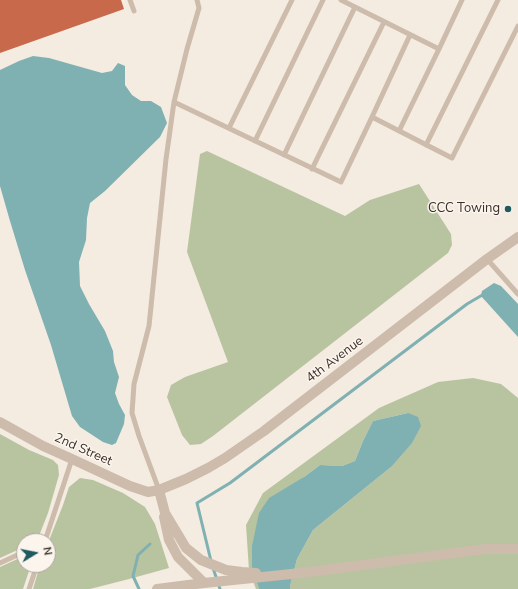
<!DOCTYPE html>
<html>
<head>
<meta charset="utf-8">
<style>
  body { margin:0 }
  #map { position:relative; width:518px; height:589px; overflow:hidden; background:#f4ebe1; font-family:"Nunito Sans",sans-serif }
  canvas { display:block }
  .north { position:absolute; left:16px; top:533px; width:40px; height:40px; box-sizing:border-box; background:#fbf5ee; border:1px solid #aea6a0; border-radius:50%; rotate:80deg; font-size:11px; font-weight:700; line-height:16px; text-align:center; color:#3b302b }
  .north::after { content:''; display:block; margin:auto; width:14px; height:18px; background:#1f5a5e; clip-path:polygon(50% 0,100% 100%,50% 72%,0 100%) }
</style>
</head>
<body>
<div id="map">
<canvas width="518" height="589"></canvas>
<div class="north">N</div>
</div>
<script>
const ctx = document.querySelector('canvas').getContext('2d');
ctx.lineJoin = 'round';
function paint(path, color) { ctx.fillStyle = color; ctx.fill(path, 'evenodd'); }
const toPath = rows => new Path2D(rows.map(r => 'M' + r).join(''));
function trace(path, color, width, dash) { ctx.strokeStyle = color; ctx.lineWidth = width; ctx.lineCap = dash ? 'butt' : 'round'; ctx.setLineDash(dash || []); ctx.stroke(path); }
function drawText(font, color, halo, rows, align = 'center') {
  ctx.font = font + ' "Nunito Sans",sans-serif'; ctx.lineWidth = 3; ctx.setLineDash([]); ctx.textBaseline = 'middle'; ctx.strokeStyle = halo; ctx.fillStyle = color; for (const [text, x, y, turn = 0] of rows) {
    ctx.save(); ctx.translate(x, y); ctx.rotate((+turn || 0) * Math.PI / 180); ctx.textAlign = isNaN(turn) ? turn : align; if (halo) ctx.strokeText(text, 0, 0); ctx.fillText(text, 0, 0); ctx.restore();
  }
}
paint(toPath([
  [207,151,345,216,370,200,419,184,451,234,452,245,448,253,213,436,201,444,190,445,182,435,167,397,171,385,185,377,228,362,187,252,200,154],
  [473,378,501,384,518,398,518,589,290,589,290,586,297,559,313,530,391,467,408,413,373,421,363,441,355,461,342,466,320,465,304,477,252,568,259,589,256,589,249,570,246,525,263,493,379,408,438,382],
  [0,434,29,450,53,460,58,465,59,475,48,513,37,541,24,541,24,547,0,558],
  [80,478,93,480,123,493,145,507,155,524,169,568,129,579,90,589,33,589,40,565,48,565,48,543,63,505,69,487],
  [24,556,24,565,31,565,23,589,0,589,0,567]
]), '#b8c4a0');
paint(toPath([
  [33,56,49,58,102,73,112,71,118,63,125,66,125,85,132,95,141,101,151,101,161,107,167,123,160,137,105,191,90,203,87,218,86,240,79,262,80,286,89,304,105,331,113,351,114,362,119,377,115,393,119,404,125,415,124,424,116,443,112,445,103,442,80,427,72,416,51,345,25,270,10,221,0,186,0,70,19,61],
  [494,283,501,286,518,304,518,337,481,296,482,291],
  [408,413,418,417,421,426,412,443,391,467,313,530,297,559,290,586,290,589,259,589,252,568,252,546,259,513,269,498,304,477,320,465,342,466,355,461,363,441,373,421]
]), '#7fb0b2');
trace(toPath([
  [211,561,197,503,230,483,467,304,484,294],
  [213,568,220,589],
  [139,589,133,576,138,555,150,544]
]), '#7fb0b2', 3);
paint(toPath([
  [0,0,121,0,124,9,0,53]
]), '#c8694b');
trace(toPath([
  [130,0,134,11],
  [341,0,439,49,462,0],
  [174,102,341,182,372,117,452,158,518,26],
  [372,117,410,35],
  [229,128,292,0],
  [399,131,439,49],
  [255,141,323,0],
  [426,145,498,0],
  [284,155,355,7],
  [312,169,384,22],
  [487,259,518,294],
  [159,490,139,436,132,413,134,384,149,326,166,159,174,102,187,49,199,8,197,0],
  [45,541,72,459],
  [0,563,24,552],
  [29,589,37,565]
]), '#cdbbac', 5);
trace(toPath([
  [159,490,186,479,208,468,225,458,264,431,487,259,518,237]
]), '#cdbbac', 10);
trace(toPath([
  [0,422,43,446,72,459,130,486,148,492,159,490,165,513,186,548,201,560,226,570,242,572,256,573],
  [164,517,169,540,178,557,204,583],
  [157,589,204,583,301,573,485,549,518,549]
]), '#cdbbac', 10);
for (const [x, y, r, color] of [
  [508,209,4,"#1f5a5e"]
]) { const dot = new Path2D(); dot.arc(x, y, r, 0, 2 * Math.PI); ctx.fillStyle = color; ctx.fill(dot); trace(dot, '#fbf5ee', 1.5); }
drawText('13px', '#3b302b', '#fbf5ee', [
  ["CCC Towing",500,209]
], 'right');
drawText('13px', '#3b302b', '#fbf5ee', [
  ["4th Avenue",335,360,-37],
  ["2nd Street",83,450,24]
]);
</script>
</body>
</html>
